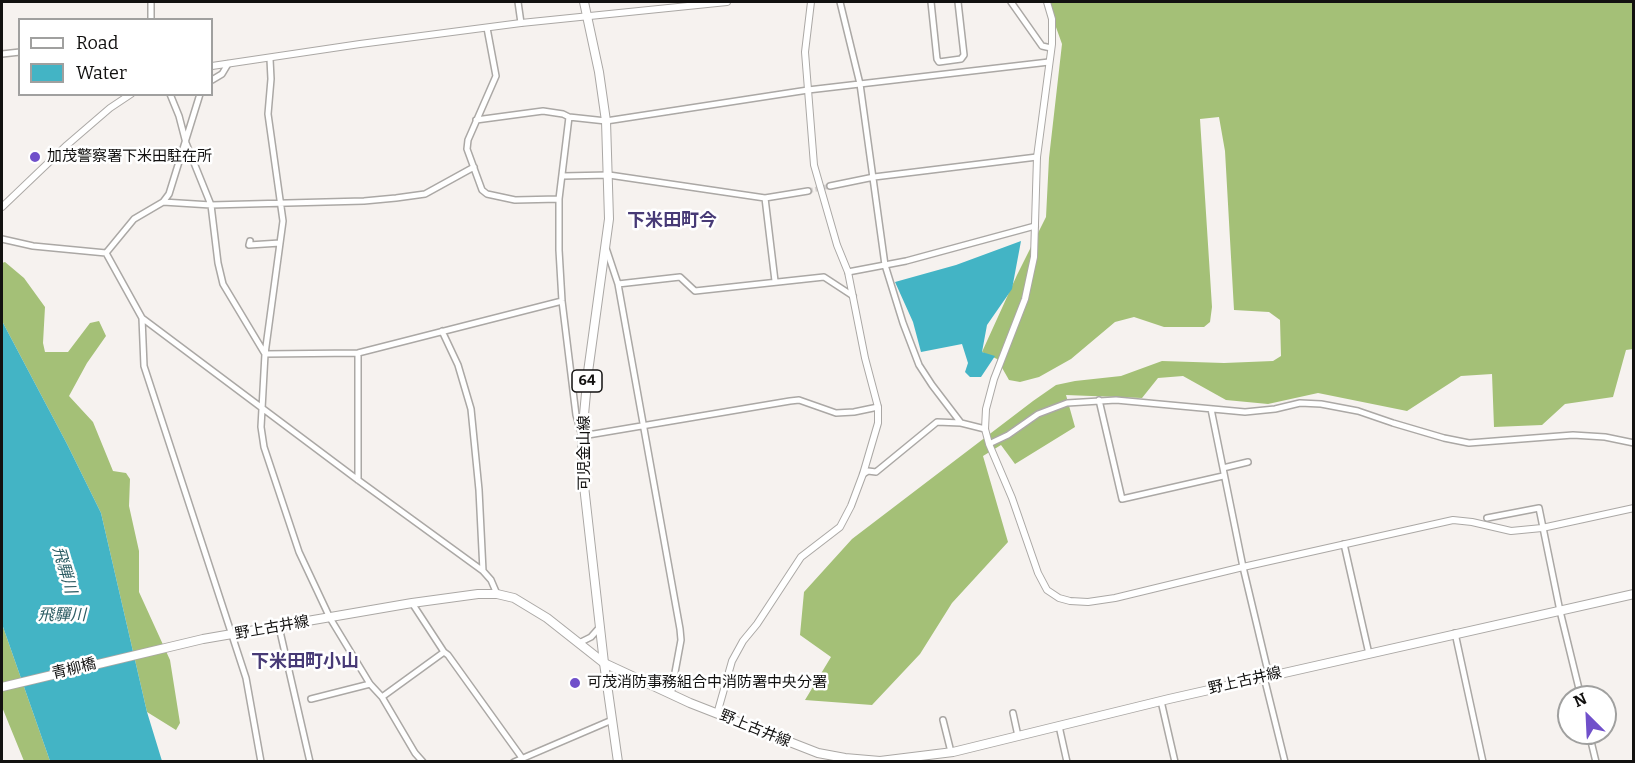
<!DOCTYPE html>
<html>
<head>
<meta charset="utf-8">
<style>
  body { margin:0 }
  #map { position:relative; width:1635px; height:763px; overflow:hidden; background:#f6f2ef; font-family:Bitter,serif }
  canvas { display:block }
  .frame { position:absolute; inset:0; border:3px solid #121110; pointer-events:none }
  .legend { position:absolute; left:18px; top:18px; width:195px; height:78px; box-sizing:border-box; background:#fff; border:2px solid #a0a09f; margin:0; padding:8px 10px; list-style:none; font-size:18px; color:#121110 }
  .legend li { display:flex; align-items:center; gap:12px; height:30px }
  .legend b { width:30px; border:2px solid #a0a09f }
  .north { position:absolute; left:1557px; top:685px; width:60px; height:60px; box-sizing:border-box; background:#fff; border:2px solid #a0a09f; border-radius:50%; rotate:336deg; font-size:16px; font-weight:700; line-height:24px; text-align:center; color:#121110 }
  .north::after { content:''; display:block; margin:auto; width:21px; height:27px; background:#7050ca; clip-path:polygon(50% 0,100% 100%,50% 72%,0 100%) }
</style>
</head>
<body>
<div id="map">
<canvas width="1635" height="763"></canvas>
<div class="frame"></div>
<ul class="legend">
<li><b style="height:8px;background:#fff"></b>Road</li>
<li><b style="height:16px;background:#43b4c5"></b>Water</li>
</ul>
<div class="north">N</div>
</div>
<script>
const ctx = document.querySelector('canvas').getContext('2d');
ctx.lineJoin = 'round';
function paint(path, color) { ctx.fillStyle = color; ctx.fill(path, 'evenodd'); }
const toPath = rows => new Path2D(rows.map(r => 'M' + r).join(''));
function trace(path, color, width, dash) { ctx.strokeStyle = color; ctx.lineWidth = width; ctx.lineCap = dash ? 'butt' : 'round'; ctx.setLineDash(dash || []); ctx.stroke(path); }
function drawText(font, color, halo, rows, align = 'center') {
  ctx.font = font + ' Bitter,"Noto Sans JP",serif'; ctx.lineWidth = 5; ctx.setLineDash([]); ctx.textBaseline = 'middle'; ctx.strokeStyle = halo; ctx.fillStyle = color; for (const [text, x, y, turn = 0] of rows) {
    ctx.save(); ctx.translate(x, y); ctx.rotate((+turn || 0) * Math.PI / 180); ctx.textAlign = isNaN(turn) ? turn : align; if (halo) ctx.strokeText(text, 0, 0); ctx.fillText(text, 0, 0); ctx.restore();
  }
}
paint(toPath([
  [1047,2,1633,2,1633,349,1626,350,1613,397,1565,404,1542,425,1494,427,1492,374,1461,376,1407,411,1318,393,1268,404,1226,400,1183,376,1158,378,1142,398,1066,395,1075,427,1015,464,1001,445,983,456,1008,542,952,603,920,654,872,705,805,700,831,657,800,635,804,592,852,539,1033,401,1056,385,1075,381,1121,376,1162,361,1224,363,1273,361,1281,356,1280,320,1269,312,1234,310,1225,151,1219,117,1200,119,1212,307,1210,322,1204,327,1164,327,1134,317,1115,322,1071,359,1039,377,1020,382,1009,380,997,359,982,352,1017,275,1046,217,1049,158,1062,44],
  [5,262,24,278,45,307,43,343,45,352,68,352,90,323,99,321,106,336,87,363,69,396,93,422,113,471,126,473,130,479,129,506,139,551,139,592,170,660,180,723,176,730,147,712,101,513,67,444,2,321,2,263],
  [2,624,50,761,24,761,2,707]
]), '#a4c077');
paint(toPath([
  [1021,241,1012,289,987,325,982,352,995,356,981,377,970,377,965,372,968,363,962,344,921,352,913,322,895,282,956,265],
  [2,321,67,444,101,513,147,712,162,761,50,761,2,624]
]), '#43b4c5');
trace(toPath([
  [808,191,830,186]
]), '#d4d0ce', 5, [5, 2.5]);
const minor = toPath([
  [151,2,151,20],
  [518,2,521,23],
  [840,2,860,84,885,265,903,323,919,365,932,385,961,423],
  [931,2,937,59,939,62,961,59,964,55,958,2],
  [1011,2,1042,46,1051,48],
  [487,28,496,76,468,140,467,149,482,190,487,194,515,200,559,199],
  [2,54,20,52],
  [270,59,271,79,268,114,283,221,265,354,261,427,264,447,299,552,330,618,370,684,382,697,415,753,423,762],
  [212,80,222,74,228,64],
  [170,94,179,116,186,143,211,205,218,263,223,284,265,354],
  [569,117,559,199,559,250,562,301,576,415,582,436,790,401,799,400,836,413,854,412,878,407],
  [476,120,543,111,563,114,569,117,606,121,808,90,1049,62],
  [563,176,609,175,765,198,808,191],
  [830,186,874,177,1037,157],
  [765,198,775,281],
  [163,202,211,205,364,201,396,198,425,194,474,167],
  [2,239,33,246,106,253],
  [250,241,249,245,280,243],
  [606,248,618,284,680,629,681,640,671,694],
  [106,253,142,318,358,480,483,571,491,580,497,594],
  [106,253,134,219,163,202,169,194,200,94],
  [848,272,906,261,1035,226],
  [618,284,680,277,695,291,824,277,853,296],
  [142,318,144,366,246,678,261,762],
  [442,331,458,365,471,409,479,490,483,571],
  [265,354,358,353,562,301],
  [1099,400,1122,499,1223,476],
  [1211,409,1243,567,1269,676],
  [989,444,1008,435,1038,414,1067,403,1116,400,1245,412,1275,409,1300,403,1321,404,1358,411,1393,423,1444,438,1469,443,1573,435,1605,437,1634,443],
  [1223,468,1248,462],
  [863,474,868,471,876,472,937,422,961,423,985,429],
  [358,480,358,353],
  [1487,518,1539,508,1560,611,1581,697],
  [1344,544,1369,654],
  [412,603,444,652,448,655,522,758],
  [279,627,310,762],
  [1455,633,1483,762],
  [579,643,591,637,599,628],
  [1264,677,1285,762],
  [382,697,444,652],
  [311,699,370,684],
  [1161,701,1175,762],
  [1013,713,1018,736],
  [943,720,951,752],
  [1059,726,1067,762],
  [1589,733,1596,762],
  [514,762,612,720]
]);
const tertiary = toPath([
  [1047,2,1052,19,1052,44,1037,157,1034,257,1025,299,994,379,986,409,985,429,989,444,1012,498,1038,573,1047,590,1059,598,1070,601,1088,602,1115,598,1243,567,1453,520,1472,522,1511,531,1542,528,1634,508],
  [212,66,360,44,521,23,727,2],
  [2,207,67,145,110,108,131,94],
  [717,714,732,661,743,641,757,624,801,557,840,527,851,506,863,474,878,423,878,407,865,358,848,272,837,245,814,165,805,52,811,2]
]);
const secondary = toPath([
  [2,687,203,639,412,603,478,594,497,594,514,598,547,618,604,663,690,703,818,753,845,758,880,761,953,752,1169,699,1634,594]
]);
const primary = toPath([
  [584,2,599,72,606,121,609,219,588,372,582,436,583,477,604,663,618,762]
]);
trace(minor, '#aba8a5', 8);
trace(tertiary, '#aba8a5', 8);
trace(secondary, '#aba8a5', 10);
trace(primary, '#aba8a5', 10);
trace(minor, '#fff', 5);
trace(tertiary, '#fff', 6);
trace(secondary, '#fff', 8);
trace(primary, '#fff', 8);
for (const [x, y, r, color] of [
  [35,157,6,"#7050ca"],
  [575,683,6,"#7050ca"]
]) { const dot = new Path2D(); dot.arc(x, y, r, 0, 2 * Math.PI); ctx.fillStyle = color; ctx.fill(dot); trace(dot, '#fff', 2); }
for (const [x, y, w] of [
  [587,381,30]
]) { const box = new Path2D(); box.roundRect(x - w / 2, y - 11, w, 22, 4.5); ctx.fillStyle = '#fff'; ctx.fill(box); trace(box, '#121110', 1.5); }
drawText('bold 14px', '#121110', null, [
  ["64",587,381]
]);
drawText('15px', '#121110', '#fff', [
  ["加茂警察署下米田駐在所",47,157],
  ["可茂消防事務組合中消防署中央分署",587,683]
], 'left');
drawText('15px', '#121110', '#fff', [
  ["可児金山線",585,453,-90],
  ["野上古井線",272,628,-10],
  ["青柳橋",74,669,-14],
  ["野上古井線",1245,681,-13],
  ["野上古井線",755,729,22]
]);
drawText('italic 16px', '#2c5c63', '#fff', [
  ["飛騨川",64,570,74],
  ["飛驒川",62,616]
]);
drawText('bold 18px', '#473a76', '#fff', [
  ["下米田町今",672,221],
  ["下米田町小山",305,662]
]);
</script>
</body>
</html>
